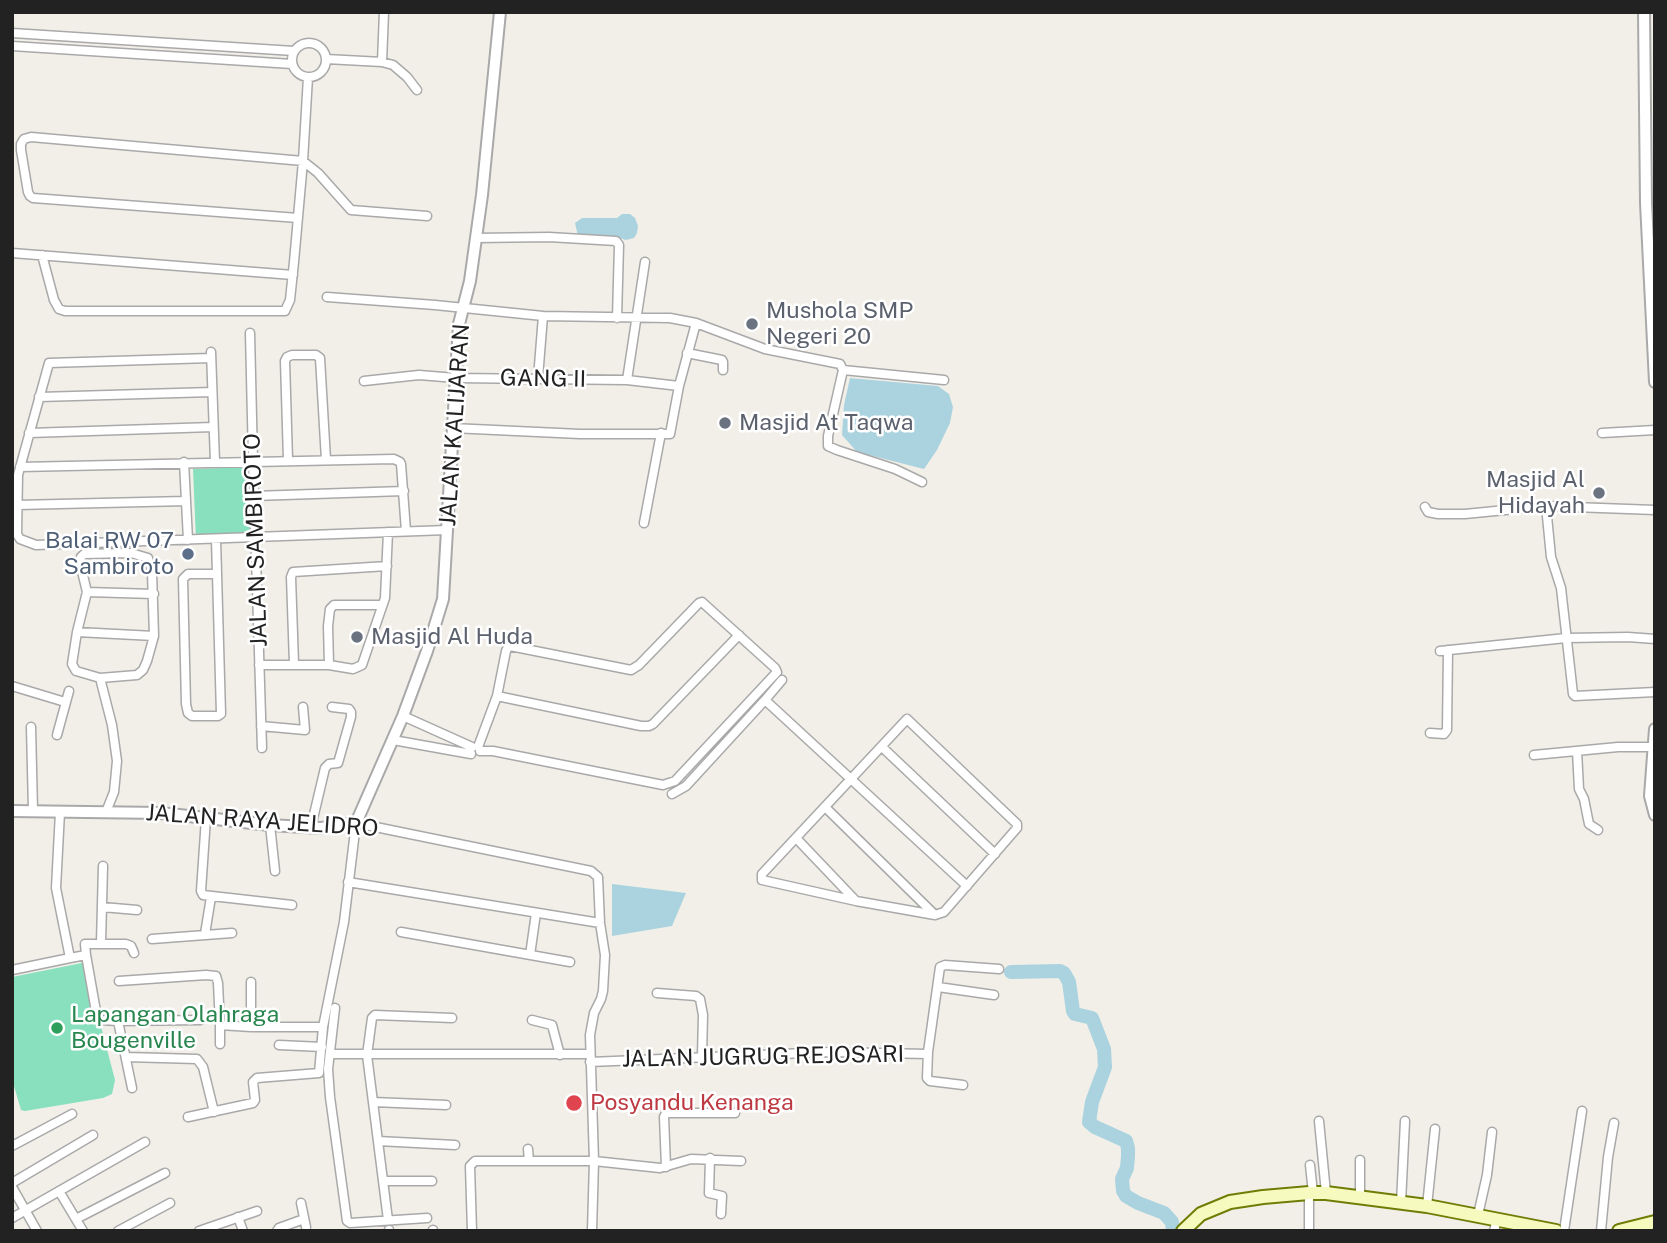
<!DOCTYPE html>
<html>
<head>
<meta charset="utf-8">
<style>
  body { margin:0 }
  #map { position:relative; width:1667px; height:1243px; overflow:hidden; background:#f2efe9; font-family:"Public Sans",sans-serif }
  canvas { display:block }
  .frame { position:absolute; inset:0; border:14px solid #222; pointer-events:none }
</style>
</head>
<body>
<div id="map">
<canvas width="1667" height="1243"></canvas>
<div class="frame"></div>
</div>
<script>
const ctx = document.querySelector('canvas').getContext('2d');
ctx.lineJoin = 'round';
function paint(path, color) { ctx.fillStyle = color; ctx.fill(path, 'evenodd'); }
const toPath = rows => new Path2D(rows.map(r => 'M' + r).join(''));
function trace(path, color, width, dash) { ctx.strokeStyle = color; ctx.lineWidth = width; ctx.lineCap = dash ? 'butt' : 'round'; ctx.setLineDash(dash || []); ctx.stroke(path); }
function drawText(font, color, halo, rows, align = 'center') {
  ctx.font = font + ' "Public Sans",sans-serif'; ctx.lineWidth = 5; ctx.setLineDash([]); ctx.textBaseline = 'middle'; ctx.strokeStyle = halo; ctx.fillStyle = color; for (const [text, x, y, turn = 0] of rows) {
    ctx.save(); ctx.translate(x, y); ctx.rotate((+turn || 0) * Math.PI / 180); ctx.textAlign = isNaN(turn) ? turn : align; if (halo) ctx.strokeText(text, 0, 0); ctx.fillText(text, 0, 0); ctx.restore();
  }
}
paint(toPath([
  [253,467,255,537,196,540,193,469],
  [82,963,85,965,115,1080,112,1094,103,1098,25,1111,21,1110,12,1079,12,977]
]), '#88e0be');
paint(toPath([
  [622,214,630,214,635,218,638,226,637,233,634,238,626,240,616,237,581,237,578,236,575,223,582,218,617,218],
  [850,378,938,386,949,394,953,407,950,423,937,450,924,469,857,452,842,435,844,405],
  [612,884,686,893,672,926,612,936]
]), '#aad3df');
trace(toPath([
  [1011,972,1060,971,1064,973,1069,982,1073,1011,1075,1014,1092,1018,1104,1049,1105,1067,1092,1102,1089,1122,1095,1127,1126,1141,1128,1148,1128,1156,1127,1168,1122,1179,1123,1191,1126,1196,1138,1203,1164,1213,1172,1222,1173,1231]
]), '#aad3df', 14);
const minor = toPath([
  [12,33,294,51],
  '292 60a17 17 0 1 1 34 0a17 17 0 1 1-34 0Z',
  [12,46,292,64],
  [326,59,382,62,393,65,407,77,417,90],
  [382,62,384,12],
  [298,218,33,198,30,196,28,192,21,150,21,144,24,139,31,137,303,161,318,173,351,210,427,216],
  [476,238,549,237,616,241,619,245,617,318],
  [12,253,293,275],
  [42,255,54,300,59,309,65,311,285,311,290,300,294,262,303,161,308,77],
  [327,297,435,305,543,316,670,318,696,323,765,349,840,364,843,370,828,436,828,446,837,450,895,469,922,482],
  [250,333,253,461,262,748],
  [211,352,215,462],
  [687,353,722,360,723,362,723,370],
  [211,358,49,363,18,475,17,534,20,539,36,545,447,530],
  [843,370,944,380],
  [538,378,543,316],
  [627,380,645,262],
  [364,381,419,375,456,378,627,380,679,386],
  [39,397,212,392],
  [452,428,580,434,670,434,679,386,696,323],
  [29,433,213,427],
  [1602,433,1655,430],
  [288,460,285,361,287,357,292,355,316,355,320,358,326,460],
  [184,462,188,540],
  [20,467,394,459,400,462,401,464,406,531],
  [254,496,404,491],
  [17,505,186,501],
  [1546,506,1551,557,1561,588,1573,694,1575,696,1655,692],
  [1425,507,1428,512,1438,514,1465,514,1546,506,1655,510],
  [644,523,661,433],
  [216,539,221,714,218,716,192,716,188,713,186,704,183,579,188,574,217,574],
  [87,592,80,563,81,557,84,554,131,553,148,558,152,572,154,636,147,661,143,670,137,675,100,678,76,671,72,664,77,632,154,636],
  [77,632,87,592,154,594],
  [1440,651,1566,638,1628,637,1655,639],
  [294,664,291,577,293,572,387,566],
  [259,665,329,665,353,669,362,665,385,598,388,532],
  [329,665,328,626,330,609,334,605,382,605],
  [100,678,112,725,117,761,114,792,106,812],
  [12,686,65,702],
  [497,696,641,726,649,726,653,724,739,635],
  [765,700,782,680],
  [403,716,472,747],
  [907,719,1017,824,1017,828,944,912,935,915,856,901,762,880,762,874,907,719],
  [261,726,305,730,303,707],
  [31,727,33,811],
  [1430,733,1444,734,1447,730,1448,650],
  [57,735,69,691],
  [393,740,471,754],
  [478,747,497,696,506,651,508,647,510,646,631,670,639,665,699,603,702,602,775,668,777,672,675,781,663,785,493,751,480,751],
  [882,747,995,854],
  [1577,751,1579,789,1584,799,1589,824,1598,830],
  [1534,755,1618,747,1655,747],
  [672,794,686,786,765,700,967,886],
  [825,807,935,915],
  [206,818,201,891,203,895,292,905],
  [270,825,275,871],
  [311,827,325,768,329,764,338,763,351,717,351,712,349,709,332,707],
  [796,838,856,901],
  [348,882,600,923],
  [102,907,137,910],
  [401,932,570,962],
  [205,934,211,897],
  [152,939,232,933],
  [101,943,103,866],
  [86,955,97,1017,100,1020,118,1021,201,1020],
  [530,955,536,913],
  [70,958,86,955,85,944,126,944,131,946,134,953],
  [12,970,70,958,56,888,60,812],
  [119,981,206,975,216,976,218,983,220,1025],
  [938,987,994,995],
  [657,993,696,996,700,999,703,1015,702,1056],
  [335,1008,328,1069,330,1097,347,1221,350,1223,427,1218],
  [532,1020,552,1025,560,1055],
  [118,1021,132,1088],
  [251,1027,251,982],
  [220,1044,220,1025,251,1027,323,1027],
  [279,1045,322,1047],
  [331,1054,590,1054],
  [126,1057,197,1059,203,1067,214,1112],
  [590,1062,830,1052,928,1054],
  [963,1085,930,1081,927,1078,928,1052,940,967,945,965,999,969],
  [373,1102,446,1105],
  [188,1117,253,1103,255,1100,253,1082,257,1078,319,1073,323,1027,344,922,356,823,591,871,598,877,600,923,605,955,603,991,601,999,594,1013,590,1035,594,1161,592,1231],
  [1319,1121,1326,1193],
  [378,1141,455,1145],
  [12,1146,72,1114],
  [528,1149,529,1161],
  [710,1158,709,1193,722,1196,721,1214],
  [1310,1165,1313,1193],
  [666,1167,664,1117,666,1113,735,1113],
  [383,1181,432,1181],
  [12,1183,93,1135],
  [12,1187,37,1231],
  [59,1191,83,1231],
  [1309,1193,1309,1231],
  [1360,1199,1360,1160],
  [301,1203,306,1227],
  [1401,1203,1405,1121],
  [1427,1206,1435,1129],
  [1478,1215,1487,1175,1492,1132],
  [238,1217,243,1231],
  [12,1218,145,1142],
  [76,1219,165,1173],
  [388,1220,367,1055,372,1018,375,1015,452,1018],
  [389,1230,389,1231],
  [433,1230,433,1231],
  [118,1231,170,1203],
  [199,1231,257,1211],
  [277,1231,279,1228,304,1219],
  [472,1231,470,1166,475,1161,594,1161,660,1168,691,1159,741,1161],
  [1494,1231,1497,1219],
  [1564,1231,1582,1111],
  [1601,1231,1608,1157,1614,1123]
]);
const tertiary = toPath([
  [1644,12,1646,203,1655,382],
  [1655,729,1650,796,1655,815],
  [12,811,161,813,270,825,321,828,356,823,403,716,427,651,443,599,459,324,470,281,482,195,500,12]
]);
const secondary = toPath([
  [1183,1231,1201,1214,1230,1202,1263,1197,1309,1193,1326,1193,1427,1206,1556,1231],
  [1619,1231,1655,1222]
]);
trace(minor, '#a9a9a9', 11);
trace(tertiary, '#a9a9a9', 14);
trace(secondary, '#707d05', 16);
trace(minor, '#fff', 8);
trace(tertiary, '#fff', 10);
trace(secondary, '#f7fabf', 12);
for (const [x, y, r, color] of [
  [752,324,7,"#6b7280"],
  [725,423,7,"#6b7280"],
  [1599,493,7,"#6b7280"],
  [188,554,7,"#5c6f8a"],
  [357,637,7,"#6b7280"],
  [57,1028,7,"#2e9e5b"],
  [574,1103,9,"#e0444e"]
]) { const dot = new Path2D(); dot.arc(x, y, r, 0, 2 * Math.PI); ctx.fillStyle = color; ctx.fill(dot); trace(dot, '#fff', 2.5); }
drawText('23px', '#5b616d', '#fff', [
  ["Mushola SMP",766,311],
  ["Negeri 20",766,337],
  ["Masjid At Taqwa",739,423],
  ["Masjid Al",1585,480,"right"],
  ["Hidayah",1585,506,"right"],
  ["Masjid Al Huda",371,637]
], 'left');
drawText('23px', '#222', '#fff', [
  ["GANG II",543,379,1],
  ["JALAN KALIJARAN",455,425,-86],
  ["JALAN SAMBIROTO",256,540,-92],
  ["JALAN RAYA JELIDRO",262,821,4],
  ["JALAN JUGRUG REJOSARI",763,1057,-1]
]);
drawText('23px', '#4e5e75', '#fff', [
  ["Balai RW 07",174,541],
  ["Sambiroto",174,567]
], 'right');
drawText('23px', '#27864d', '#fff', [
  ["Lapangan Olahraga",71,1015],
  ["Bougenville",71,1041]
], 'left');
drawText('23px', '#be3a42', '#fff', [
  ["Posyandu Kenanga",590,1103]
], 'left');
</script>
</body>
</html>
